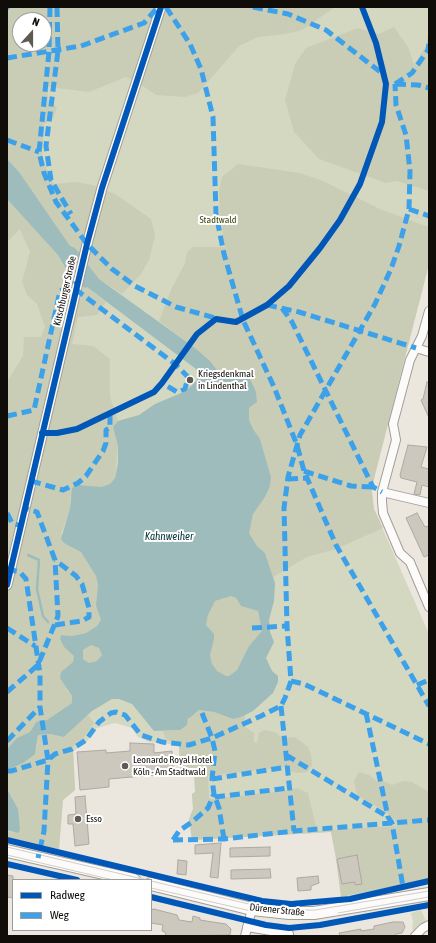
<!DOCTYPE html>
<html>
<head>
<meta charset="utf-8">
<style>
  body { margin:0 }
  #map { position:relative; width:436px; height:943px; overflow:hidden; background:#ece7de; font-family:"Asap Condensed",sans-serif }
  canvas { display:block }
  .frame { position:absolute; inset:0; border:8px solid #100d08; pointer-events:none }
  .legend { position:absolute; left:12px; top:879px; width:140px; height:52px; box-sizing:border-box; background:#fff; border:1px solid #9f9e9c; margin:0; padding:5px 7px; list-style:none; font-size:12px; color:#100d08 }
  .legend li { display:flex; align-items:center; gap:8px; height:20px }
  .legend b { width:20px; border:1px solid #9f9e9c }
  .north { position:absolute; left:12px; top:12px; width:40px; height:40px; box-sizing:border-box; background:#fff; border:1px solid #9f9e9c; border-radius:50%; rotate:21deg; font-size:11px; font-weight:700; line-height:16px; text-align:center; color:#100d08 }
  .north::after { content:''; display:block; margin:auto; width:14px; height:18px; background:#5d5953; clip-path:polygon(50% 0,100% 100%,50% 72%,0 100%) }
</style>
</head>
<body>
<div id="map">
<canvas width="436" height="943"></canvas>
<div class="frame"></div>
<ul class="legend">
<li><b style="height:5px;background:#0057b8"></b>Radweg</li>
<li><b style="height:5px;background:#3da1e9"></b>Weg</li>
</ul>
<div class="north">N</div>
</div>
<script>
const ctx = document.querySelector('canvas').getContext('2d');
ctx.lineJoin = 'round';
function paint(path, color) { ctx.fillStyle = color; ctx.fill(path, 'evenodd'); }
const toPath = rows => new Path2D(rows.map(r => 'M' + r).join(''));
function trace(path, color, width, dash) { ctx.strokeStyle = color; ctx.lineWidth = width; ctx.lineCap = dash ? 'butt' : 'round'; ctx.setLineDash(dash || []); ctx.stroke(path); }
function drawText(font, color, halo, rows, align = 'center') {
  ctx.font = font + ' "Asap Condensed",sans-serif'; ctx.lineWidth = 4; ctx.setLineDash([]); ctx.textBaseline = 'middle'; ctx.strokeStyle = halo; ctx.fillStyle = color; for (const [text, x, y, turn = 0] of rows) {
    ctx.save(); ctx.translate(x, y); ctx.rotate((+turn || 0) * Math.PI / 180); ctx.textAlign = isNaN(turn) ? turn : align; if (halo) ctx.strokeText(text, 0, 0); ctx.fillText(text, 0, 0); ctx.restore();
  }
}
paint(toPath([
  [7,7,429,7,429,264,376,467,372,492,374,509,429,634,429,879,341,897,336,858,331,832,192,840,189,819,193,809,192,794,195,792,194,770,180,771,179,745,149,742,138,737,132,728,115,723,97,728,86,743,73,751,75,790,63,800,59,849,7,837],
  [20,20,44,20,44,44,20,44],
  [421,910,426,921,417,926,415,930,412,929,413,922,411,913]
]), '#d4d8c1');
paint(toPath([
  [7,7,335,7,302,30,285,34,258,37,239,46,198,93,185,97,156,95,137,82,126,77,89,92,48,87,48,100,57,107,53,119,44,124,42,159,54,184,76,182,92,185,115,194,151,219,155,235,149,260,141,274,122,294,99,279,75,248,70,247,19,172,7,159],
  [20,20,44,20,44,44,20,44],
  [394,27,408,47,414,65,426,46,429,31,429,191,397,181,386,183,319,159,294,132,285,100,295,64,306,48,358,28,379,34],
  [238,164,300,173,323,181,382,210,429,227,429,264,373,483,372,492,374,509,383,528,336,549,307,557,273,577,265,553,257,546,248,533,253,514,265,497,270,486,271,477,260,439,253,429,249,420,249,408,254,404,231,374,220,374,210,361,195,348,159,321,171,290,185,263,187,252,193,247,225,247,220,216,219,191,222,177],
  [7,199,58,255,68,272,106,302,97,315,78,317,72,344,93,346,110,359,110,397,118,421,113,427,118,446,115,478,110,484,70,497,70,508,61,534,81,552,96,576,98,585,96,606,101,620,97,626,86,633,72,636,61,635,60,639,64,647,74,656,73,662,61,672,67,690,72,696,72,703,47,720,36,722,30,732,17,738,7,749,7,382,23,356,24,337,41,337,45,327,37,304,27,295,22,282,30,252,20,229,7,242],
  [231,596,236,598,241,606,258,611,262,631,249,646,237,670,229,676,226,676,216,671,212,664,210,655,214,634,205,625,208,615,215,601],
  [91,645,99,648,102,655,97,662,89,663,83,659,83,650],
  [199,710,214,712,233,719,241,717,245,714,245,727,254,733,254,742,257,743,259,733,264,730,275,732,282,738,295,737,308,747,311,755,312,765,307,772,297,773,289,771,285,767,208,776,209,799,285,791,297,788,308,793,317,831,397,826,396,821,386,812,357,795,354,781,359,772,369,775,378,782,383,781,392,785,404,781,412,782,429,792,429,879,341,897,336,858,331,832,192,840,189,819,193,809,192,794,195,792,194,770,180,771,179,745,166,739,163,731,180,730,188,720,188,718,191,718],
  [88,715,94,723,81,741,73,746,75,790,63,800,59,849,7,837,7,830,13,833,18,809,7,789,7,770,23,763,37,748,38,735,49,734,65,737]
]), '#c9cdb5');
paint(toPath([
  [7,159,19,172,70,246,75,248,99,279,195,348,210,361,220,374,226,375,240,371,245,373,251,381,256,392,257,402,249,408,249,420,253,429,260,439,271,477,270,486,265,497,253,514,249,533,257,546,265,553,275,583,274,601,269,620,270,632,274,642,266,658,272,671,278,676,278,682,273,693,253,711,241,717,233,719,214,712,199,710,190,718,188,718,187,725,180,730,154,731,132,704,119,699,112,699,92,711,64,737,50,734,38,735,35,754,23,763,7,770,7,749,17,738,30,732,36,722,47,720,72,703,72,696,60,678,61,672,73,662,74,656,64,647,60,639,61,635,72,636,86,633,97,626,101,620,96,606,98,585,96,576,81,552,64,543,61,539,70,508,72,488,78,485,101,487,110,484,115,478,118,463,118,446,113,427,118,421,139,415,155,404,186,391,197,380,198,374,196,369,87,287,85,288,68,272,58,255,7,199],
  [231,596,236,598,241,606,258,611,262,631,249,646,237,670,229,676,226,676,217,671,212,664,210,655,214,639,214,634,206,625,208,615,215,601],
  [91,645,99,648,102,655,97,661,89,663,83,659,83,650],
  [7,789,18,809,20,830,18,833,7,830]
]), '#9ebcbb');
trace(toPath([
  [28,555,39,560,37,589,43,616,48,622]
]), '#9ebcbb', 2.5);
const building = toPath([
  [427,382,429,383,429,418,421,400,423,399,427,382],
  [408,445,427,447,421,467,429,469,429,487,422,485,420,495,414,494,417,482,401,478,400,475,408,445],
  [417,513,425,527,429,526,429,555,424,557,406,518,417,513],
  [130,743,154,744,154,753,172,751,173,769,155,770,155,775,109,779,109,787,80,790,77,752,106,750,106,753,130,751,130,743],
  [85,796,89,844,75,846,73,824,68,824,68,815,76,814,75,797,85,796],
  [221,843,218,878,210,877,213,853,195,854,195,845,221,843],
  [270,847,270,856,230,857,230,848,270,847],
  [357,855,362,884,355,885,355,882,342,884,337,859,357,855],
  [178,860,187,861,186,875,177,874,178,860],
  [270,869,271,878,231,879,231,870,270,869],
  [7,875,13,876,13,898,7,897,7,875],
  [318,876,319,883,311,886,311,890,298,891,297,878,318,876],
  [154,909,177,915,179,920,192,922,193,916,200,918,200,920,226,924,231,929,230,935,166,936,165,932,162,931,163,925,151,923,151,910,154,909],
  [393,922,403,922,405,927,402,933,396,934,396,936,340,936,339,933,361,929,361,931,374,929,374,926,393,922]
]);
paint(building, '#cdc8be');
trace(building, '#ada9a2', 1);
const minor = toPath([
  [429,311,422,336,410,360,393,424,396,440,382,492,382,501,383,513,400,553,410,562,429,607],
  [416,348,429,352],
  [382,492,429,503],
  [247,927,289,934,289,936],
  [245,936,252,909],
  [415,936,423,928,429,925]
]);
const tertiary = toPath([
  [7,585,87,244,102,188,161,7]
]);
const primary = toPath([
  [7,851,134,880],
  [151,884,252,909,289,913,314,913,429,894]
]);
trace(minor, '#a29e97', 10);
trace(tertiary, '#a29e97', 11);
trace(primary, '#a29e97', 14);
trace(minor, '#fcfbfa', 8);
trace(tertiary, '#fcfbfa', 9);
trace(primary, '#fcfbfa', 12);
trace(toPath([
  [7,847,253,905,291,910,315,910,429,891],
  [7,855,113,880],
  [151,888,251,911,302,916],
  [338,913,429,897]
]), '#d0cecb', 1);
trace(toPath([
  [50,7,49,52,39,152,44,173,56,202,87,244,112,269,135,286,176,307,219,319],
  [57,7,58,51,46,146,51,180,71,214],
  [166,7,190,44,201,69,213,117,216,214,224,254,243,320,274,387,297,445,304,471,336,545,429,706],
  [253,7,288,14,326,30,383,74],
  [7,8,8,7],
  [7,58,81,46,144,23,158,7],
  [395,84,412,73,428,50,429,44],
  [396,84,418,85,429,88],
  [7,140,39,152],
  [409,209,429,216],
  [75,289,175,364,188,377,185,389,177,392,162,383],
  [267,305,299,312,416,348],
  [282,308,292,322,373,487,382,492],
  [7,416,34,410,60,291,77,283],
  [304,471,351,486,373,487],
  [288,479,307,478],
  [31,481,63,490,78,483,86,476,103,451,106,443,106,430,110,428,110,413],
  [7,513,12,523,21,526],
  [7,569,20,572,26,579,40,674,40,707,48,760,44,831,38,858],
  [55,625,82,621,89,617,89,608,82,584,76,576,55,560],
  [7,628,35,646],
  [252,628,287,626],
  [291,681,304,684,429,744],
  [417,685,429,680],
  [7,692,38,665,58,616,55,560,37,512,25,508],
  [281,706,294,831],
  [202,713,212,738,215,751,212,779,214,794,219,808,224,839],
  [366,713,388,817,392,823,403,887],
  [7,741,40,707],
  [286,755,388,817],
  [7,771,11,771,48,760,55,754,72,749,86,740,99,722,111,713,116,712,125,715,141,735,162,742,189,745,212,738,261,716,281,706,285,698,291,681,287,626,284,508,288,477,300,435,375,304,391,269,399,246,409,209,410,171,406,135,396,105,395,84],
  [212,779,287,767],
  [215,797,289,788],
  [173,840,224,839,294,831,429,820],
  [173,840,179,831,192,822,208,808,214,794]
]), '#3da1e9', 5, [10, 5]);
trace(toPath([
  [42,433,57,433,77,429,154,392,162,383,197,334,216,319,236,322,267,305,289,286,320,248,340,220,360,184,382,122,386,84,376,43,362,7],
  [7,585,87,244,102,188,161,7],
  [7,840,262,901,291,904,350,899,429,881],
  [7,864,77,880],
  [151,897,266,925,289,928,320,925,429,905]
]), '#0057b8', 6);
for (const [x, y, r, color] of [
  [190,380,4,"#5d5953"],
  [125,766,4,"#5d5953"],
  [78,819,4,"#5d5953"]
]) { const dot = new Path2D(); dot.arc(x, y, r, 0, 2 * Math.PI); ctx.fillStyle = color; ctx.fill(dot); trace(dot, '#fff', 1.5); }
drawText('10px', '#3d4911', '#fff', [
  ["Stadtwald",218,220]
]);
drawText('10px', '#100d08', '#fff', [
  ["Kitschburger Straße",65,291,-77],
  ["Dürener Straße",277,910,6]
]);
drawText('10px', '#100d08', '#fff', [
  ["Kriegsdenkmal",198,374],
  ["in Lindenthal",198,386],
  ["Leonardo Royal Hotel",133,760],
  ["Köln - Am Stadtwald",133,772],
  ["Esso",86,819]
], 'left');
drawText('italic 11px', '#013133', '#fff', [
  ["Kahnweiher",169,537]
]);
</script>
</body>
</html>
